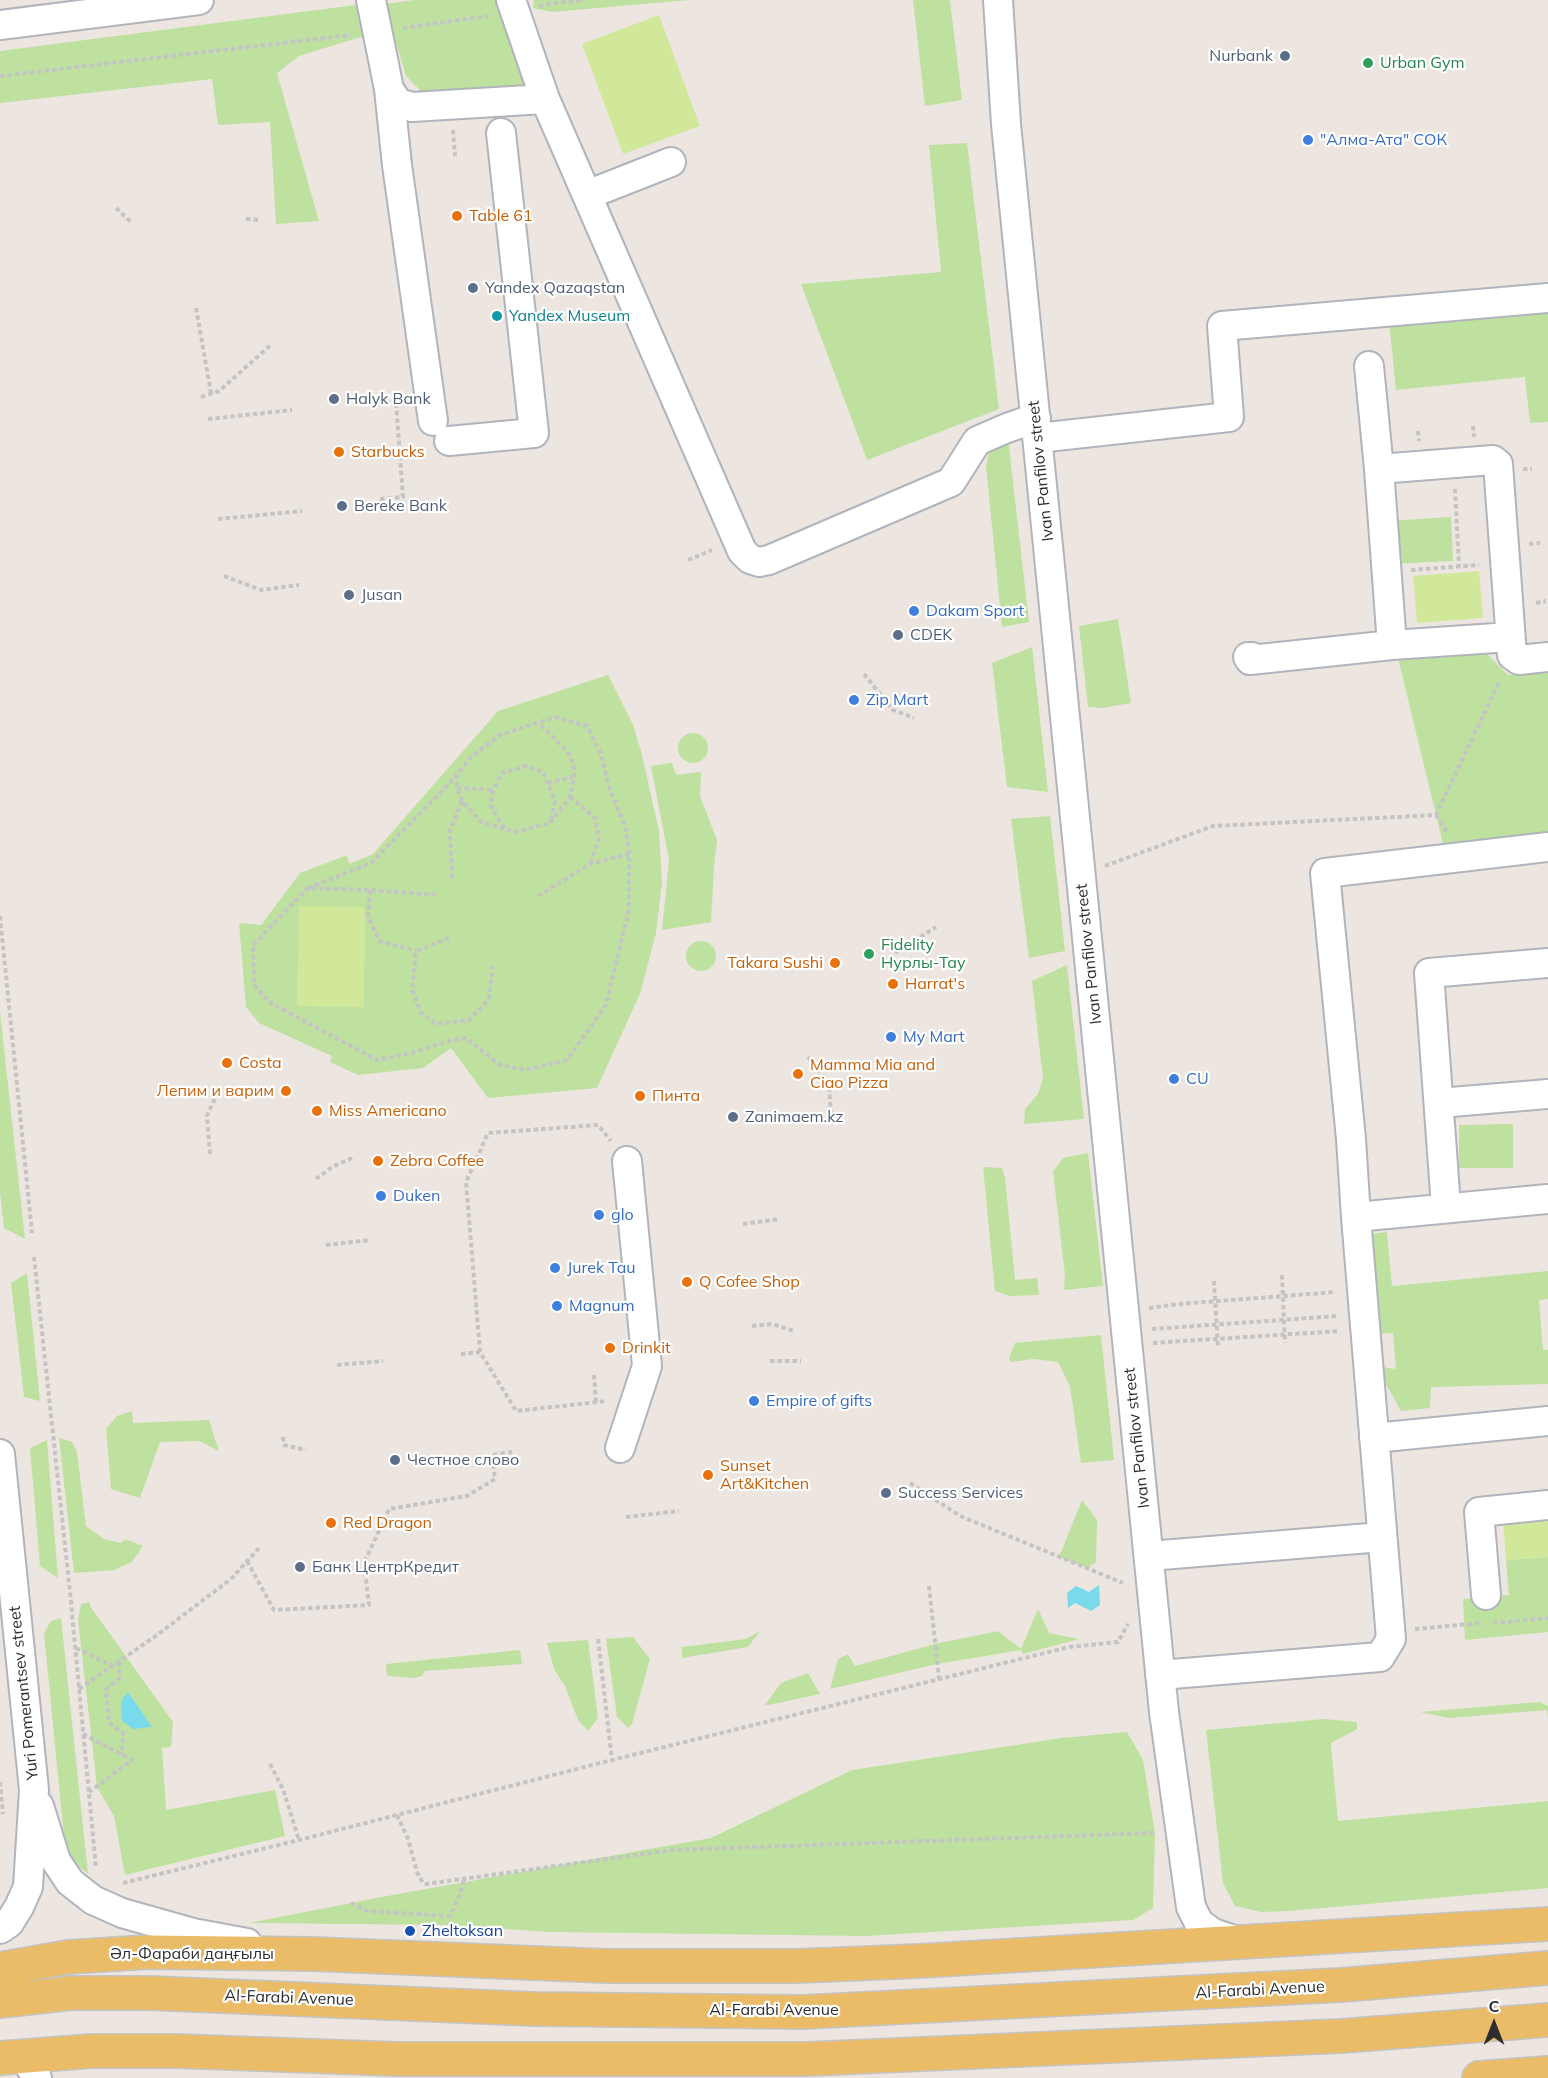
<!DOCTYPE html>
<html>
<head>
<meta charset="utf-8">
<style>
  body { margin:0 }
  #map { position:relative; width:1548px; height:2078px; overflow:hidden; background:#ede6e0; font-family:Mulish,sans-serif }
  canvas { display:block }
  .north { position:absolute; left:1464px; top:1994px; width:60px; height:60px; -webkit-text-stroke:4px #fff; paint-order:stroke; rotate:0deg; font-size:16px; font-weight:700; line-height:24px; text-align:center; color:#2d2d2d }
  .north::after { content:''; display:block; margin:auto; width:21px; height:27px; background:#2d2d2d; clip-path:polygon(50% 0,100% 100%,50% 72%,0 100%) }
</style>
</head>
<body>
<div id="map">
<canvas width="1548" height="2078"></canvas>
<div class="north">С</div>
</div>
<script>
const ctx = document.querySelector('canvas').getContext('2d');
ctx.lineJoin = 'round';
function paint(path, color) { ctx.fillStyle = color; ctx.fill(path, 'evenodd'); }
const toPath = rows => new Path2D(rows.map(r => 'M' + r).join(''));
function trace(path, color, width, dash) { ctx.strokeStyle = color; ctx.lineWidth = width; ctx.lineCap = dash ? 'butt' : 'round'; ctx.setLineDash(dash || []); ctx.stroke(path); }
function drawText(font, color, halo, rows, align = 'center') {
  ctx.font = font + ' Mulish,sans-serif'; ctx.lineWidth = 4.5; ctx.setLineDash([]); ctx.textBaseline = 'middle'; ctx.strokeStyle = halo; ctx.fillStyle = color; for (const [text, x, y, turn = 0] of rows) {
    ctx.save(); ctx.translate(x, y); ctx.rotate((+turn || 0) * Math.PI / 180); ctx.textAlign = isNaN(turn) ? turn : align; if (halo) ctx.strokeText(text, 0, 0); ctx.fillText(text, 0, 0); ctx.restore();
  }
}
paint(toPath([
  [415,0,497,0,529,88,423,93,406,76,384,4],
  [534,0,689,0,552,12,533,8],
  [913,0,950,0,962,100,925,106],
  [371,3,377,32,299,56,277,73,319,221,276,224,270,122,218,125,212,79,0,103,0,51],
  [967,143,999,409,867,460,801,284,941,272,929,145],
  [1548,307,1548,422,1530,423,1525,377,1396,390,1389,321],
  [1008,438,1029,622,1002,627,986,466,991,445],
  [1451,517,1453,561,1391,564,1389,521],
  [1118,619,1131,703,1102,708,1088,707,1079,626],
  [1032,647,1048,792,1007,787,992,663],
  [1486,653,1508,675,1548,672,1548,834,1443,844,1398,658],
  [608,675,633,725,641,751,659,831,662,883,656,933,640,994,597,1088,488,1098,451,1048,423,1068,358,1075,330,1062,332,1056,259,1023,246,1007,239,923,261,925,300,873,347,855,349,864,373,854,498,711],
  '678 748a15 15 0 1 1 30 0a15 15 0 1 1-30 0Z',
  [672,763,676,775,701,772,700,796,717,840,714,866,711,922,662,930,669,860,651,766],
  [1050,816,1065,951,1029,958,1011,819],
  '686 956a15 15 0 1 1 30 0a15 15 0 1 1-30 0Z',
  [1067,965,1084,1119,1024,1124,1025,1109,1038,1094,1043,1079,1032,981],
  [0,1012,25,1239,4,1228,0,1192],
  [1513,1124,1513,1168,1459,1168,1459,1125],
  [1088,1153,1103,1286,1064,1290,1065,1275,1053,1172,1063,1158],
  [983,1167,1002,1168,1005,1177,1015,1280,1037,1278,1039,1295,1010,1296,995,1291],
  [1387,1232,1392,1286,1548,1271,1548,1299,1539,1300,1543,1350,1548,1350,1548,1384,1431,1387,1430,1408,1401,1411,1376,1366,1396,1369,1393,1333,1377,1334,1371,1234],
  [27,1273,40,1401,24,1397,11,1283],
  [1101,1335,1114,1460,1081,1463,1070,1386,1058,1362,1034,1359,1010,1362,1009,1358,1015,1343],
  [132,1411,133,1423,209,1420,219,1451,199,1441,160,1442,140,1498,111,1489,106,1429,117,1416],
  [59,1438,72,1442,77,1452,86,1526,104,1539,121,1543,125,1539,143,1546,132,1562,114,1570,74,1573],
  [47,1440,58,1578,40,1566,30,1448],
  [1082,1500,1097,1520,1096,1562,1087,1568,1059,1557],
  [1548,1557,1548,1632,1465,1640,1463,1599,1509,1595,1506,1560],
  [90,1602,90,1606,173,1722,171,1747,162,1748,166,1810,275,1790,285,1836,125,1875,114,1816,97,1787,78,1620,81,1604],
  [1038,1609,1049,1633,1079,1639,1023,1654,1021,1650,937,1664,830,1689,838,1659,848,1654,855,1666,935,1644,998,1631,1021,1649],
  [61,1618,88,1874,76,1864,69,1853,64,1837,44,1633,51,1621],
  [760,1631,748,1647,682,1658,682,1647,746,1639],
  [633,1637,650,1659,632,1724,628,1728,617,1717,606,1639],
  [588,1640,598,1718,588,1731,578,1720,565,1686,554,1669,547,1643],
  [520,1650,522,1664,425,1671,422,1676,414,1678,387,1676,386,1664],
  [808,1673,820,1694,764,1706,781,1683],
  [1539,1702,1548,1706,1548,1720,1547,1710,1449,1718,1420,1712],
  [1324,1719,1357,1722,1357,1729,1331,1743,1338,1821,1548,1801,1548,1888,1289,1911,1261,1912,1235,1906,1223,1883,1206,1730],
  [1127,1732,1143,1760,1155,1833,1153,1908,1133,1920,866,1936,549,1932,446,1925,249,1923,376,1898,711,1838,852,1770,1062,1738]
]), '#bee19f');
paint(toPath([
  [659,15,700,126,623,154,582,44],
  [1479,571,1483,618,1417,623,1413,576],
  [299,906,365,907,364,1007,297,1006],
  [1548,1517,1548,1557,1506,1560,1503,1520]
]), '#d1e89b');
paint(toPath([
  [1099,1585,1100,1605,1091,1611,1075,1603,1068,1608,1067,1593,1076,1586,1089,1592],
  [128,1692,152,1727,133,1729,122,1721,121,1701]
]), '#78daea');
const minor = toPath([
  [371,0,389,89,398,103,412,107,545,99],
  [511,0,545,99,742,551,750,559,759,562,769,560,951,482,977,441,1007,428,1036,418],
  [998,0,1006,124,1164,1712,1191,1907,1199,1923,1213,1933,1237,1941],
  [0,25,199,0],
  [389,89,397,165,433,421],
  [587,195,671,162],
  [1369,366,1379,469],
  [1038,438,1229,417,1222,326,1548,298],
  [449,441,534,433,501,133],
  [1392,645,1510,637],
  [1252,657,1248,657,1250,660,1392,645,1379,469,1493,460,1498,464,1512,655,1519,660,1548,657],
  [1439,1103,1548,1094],
  [1446,1207,1429,973,1548,963],
  [1356,1217,1548,1199],
  [1374,1438,1548,1421],
  [620,1448,647,1366,627,1161],
  [0,1454,34,1790,28,1887,19,1907,9,1923,0,1929],
  [1149,1556,1382,1537],
  [1486,1595,1479,1512,1548,1505],
  [1160,1675,1380,1657,1391,1639,1356,1217,1351,1139,1325,873,1548,847],
  [39,1806,56,1861,70,1882,93,1900,122,1913,193,1933,247,1943],
  [23,2055,37,2078]
]);
const major = toPath([
  [0,1969,68,1957,148,1952,313,1954,607,1966,797,1966,919,1961,1548,1924],
  [0,2001,71,1993,149,1993,535,2009,803,2012,1341,1985,1548,1968],
  [0,2058,92,2051,175,2051,397,2059,807,2059,1341,2036,1548,2020],
  [1479,2078,1548,2073]
]);
trace(minor, '#b0b4bc', 32);
trace(major, '#c4c4c4', 36);
trace(toPath([
  [539,6,555,3,584,0],
  [403,28,488,16],
  [0,76,351,35],
  [453,130,455,156],
  [116,208,132,223],
  [246,219,261,220],
  [196,308,211,393],
  [201,397,219,391,272,344],
  [371,405,397,402],
  [208,419,292,410],
  [1473,426,1474,437],
  [1418,431,1419,441],
  [1523,469,1532,469],
  [1455,489,1459,566],
  [380,499,403,497,396,402],
  [218,519,302,511],
  [1529,544,1540,543],
  [688,560,712,550],
  [1411,570,1479,565],
  [224,576,261,590,299,585],
  [1536,603,1546,601],
  [864,674,893,710,914,718],
  [456,775,457,788,462,801,481,822,515,832,550,823,570,797,575,772,570,755,551,735,539,724],
  [548,783,573,777],
  [457,788,493,790],
  [570,797,595,818,599,840,590,863],
  [1436,815,1447,832],
  [504,828,491,806,493,790,502,773,526,766,543,772,555,801,551,819],
  [1105,866,1213,826,1436,815,1500,680],
  [452,878,450,830,462,801],
  [308,888,371,863,449,784,471,757,500,735,555,717,587,726,601,754,609,787,626,829,629,854,629,909,606,1005,567,1060,525,1070,500,1065,466,1038,448,1041,412,1053,377,1060,271,1003,254,985,253,945,308,888,370,890,438,895],
  [370,890,368,917,380,941,416,951],
  [538,896,590,864,629,854],
  [0,916,32,1233],
  [449,938,416,951,412,990,421,1013,436,1024,469,1020,489,999,493,966],
  [895,953,936,927],
  [808,1057,829,1083,831,1116],
  [210,1154,207,1116,218,1091],
  [316,1179,332,1167,352,1158],
  [743,1224,780,1219],
  [326,1245,370,1240],
  [34,1257,70,1592,96,1868],
  [1282,1275,1285,1343],
  [1214,1281,1218,1348],
  [1149,1308,1179,1304,1336,1292],
  [752,1326,772,1324,794,1331],
  [1152,1329,1339,1316],
  [1153,1343,1340,1331],
  [480,1352,466,1182,488,1133,598,1125,611,1141],
  [461,1354,480,1352,516,1411,607,1401],
  [770,1361,801,1361],
  [337,1365,383,1361],
  [594,1375,596,1402],
  [283,1437,284,1445,306,1450],
  [910,1483,960,1516,1123,1583],
  [626,1517,679,1511],
  [247,1561,274,1610,369,1605,364,1563,389,1509,467,1496,495,1479,492,1455,512,1452],
  [929,1586,939,1679],
  [1493,1623,1548,1618],
  [1415,1629,1482,1623],
  [598,1639,612,1760],
  [76,1648,113,1666],
  [119,1662,120,1677,106,1690,109,1723,123,1733,122,1755],
  [79,1689,157,1635,231,1579,260,1547],
  [83,1734,132,1760,89,1792],
  [270,1764,283,1789,299,1840],
  [0,1782,3,1814],
  [397,1815,408,1839,417,1872,423,1883,426,1884,672,1850,1153,1833],
  [123,1883,299,1840,612,1760,1069,1647,1118,1642,1128,1624],
  [351,1903,367,1911,450,1916,459,1897,464,1879]
]), '#c4c4c4', 4, [4.5, 3]);
trace(minor, '#fff', 28);
trace(major, '#ebbc67', 33);
for (const [x, y, r, color] of [
  [1285,56,6,"#5c6f8a"],
  [1368,63,6,"#2e9e5b"],
  [1308,140,6,"#3f7fe0"],
  [457,216,6,"#e8710a"],
  [473,288,6,"#5c6f8a"],
  [497,316,6,"#0f9aa8"],
  [334,399,6,"#5c6f8a"],
  [339,452,6,"#e8710a"],
  [342,506,6,"#5c6f8a"],
  [349,595,6,"#5c6f8a"],
  [914,611,6,"#3f7fe0"],
  [898,635,6,"#5c6f8a"],
  [854,700,6,"#3f7fe0"],
  [869,954,6,"#2e9e5b"],
  [835,963,6,"#e8710a"],
  [893,984,6,"#e8710a"],
  [891,1037,6,"#3f7fe0"],
  [227,1063,6,"#e8710a"],
  [798,1074,6,"#e8710a"],
  [1174,1079,6,"#3f7fe0"],
  [286,1091,6,"#e8710a"],
  [640,1096,6,"#e8710a"],
  [317,1111,6,"#e8710a"],
  [733,1117,6,"#5c6f8a"],
  [378,1161,6,"#e8710a"],
  [381,1196,6,"#3f7fe0"],
  [599,1215,6,"#3f7fe0"],
  [555,1268,6,"#3f7fe0"],
  [687,1282,6,"#e8710a"],
  [557,1306,6,"#3f7fe0"],
  [610,1348,6,"#e8710a"],
  [754,1401,6,"#3f7fe0"],
  [395,1460,6,"#5c6f8a"],
  [708,1475,6,"#e8710a"],
  [886,1493,6,"#5c6f8a"],
  [331,1523,6,"#e8710a"],
  [300,1567,6,"#5c6f8a"],
  [410,1931,6,"#1a4fb4"]
]) { const dot = new Path2D(); dot.arc(x, y, r, 0, 2 * Math.PI); ctx.fillStyle = color; ctx.fill(dot); trace(dot, '#fff', 2); }
drawText('16px', '#4e5e75', '#fff', [
  ["Nurbank",1273,56,"right"],
  ["Yandex Qazaqstan",485,288],
  ["Halyk Bank",346,399],
  ["Bereke Bank",354,506],
  ["Jusan",361,595],
  ["CDEK",910,635],
  ["Zanimaem.kz",745,1117],
  ["Честное слово",407,1460],
  ["Success Services",898,1493],
  ["Банк ЦентрКредит",312,1567]
], 'left');
drawText('16px', '#27864d', '#fff', [
  ["Urban Gym",1380,63],
  ["Fidelity",881,945],
  ["Нурлы-Тау",881,963]
], 'left');
drawText('16px', '#366cbe', '#fff', [
  ["\"Алма-Ата\" СОК",1320,140],
  ["Dakam Sport",926,611],
  ["Zip Mart",866,700],
  ["My Mart",903,1037],
  ["CU",1186,1079],
  ["Duken",393,1196],
  ["glo",611,1215],
  ["Jurek Tau",567,1268],
  ["Magnum",569,1306],
  ["Empire of gifts",766,1401]
], 'left');
drawText('16px', '#c56008', '#fff', [
  ["Table 61",469,216],
  ["Starbucks",351,452],
  ["Takara Sushi",823,963,"right"],
  ["Harrat's",905,984],
  ["Costa",239,1063],
  ["Mamma Mia and",810,1065],
  ["Ciao Pizza",810,1083],
  ["Лепим и варим",274,1091,"right"],
  ["Пинта",652,1096],
  ["Miss Americano",329,1111],
  ["Zebra Coffee",390,1161],
  ["Q Cofee Shop",699,1282],
  ["Drinkit",622,1348],
  ["Sunset",720,1466],
  ["Art&Kitchen",720,1484],
  ["Red Dragon",343,1523]
], 'left');
drawText('16px', '#0d838f', '#fff', [
  ["Yandex Museum",509,316]
], 'left');
drawText('16px', '#2d2d2d', '#fff', [
  ["Ivan Panfilov street",1041,471,-96],
  ["Ivan Panfilov street",1089,954,-96],
  ["Ivan Panfilov street",1137,1438,-96],
  ["Yuri Pomerantsev street",24,1693,-96],
  ["Әл-Фараби даңғылы",192,1954],
  ["Al-Farabi Avenue",1260,1990,-3],
  ["Al-Farabi Avenue",289,1998,2],
  ["Al-Farabi Avenue",774,2010]
]);
drawText('16px', '#164399', '#fff', [
  ["Zheltoksan",422,1931]
], 'left');
</script>
</body>
</html>
